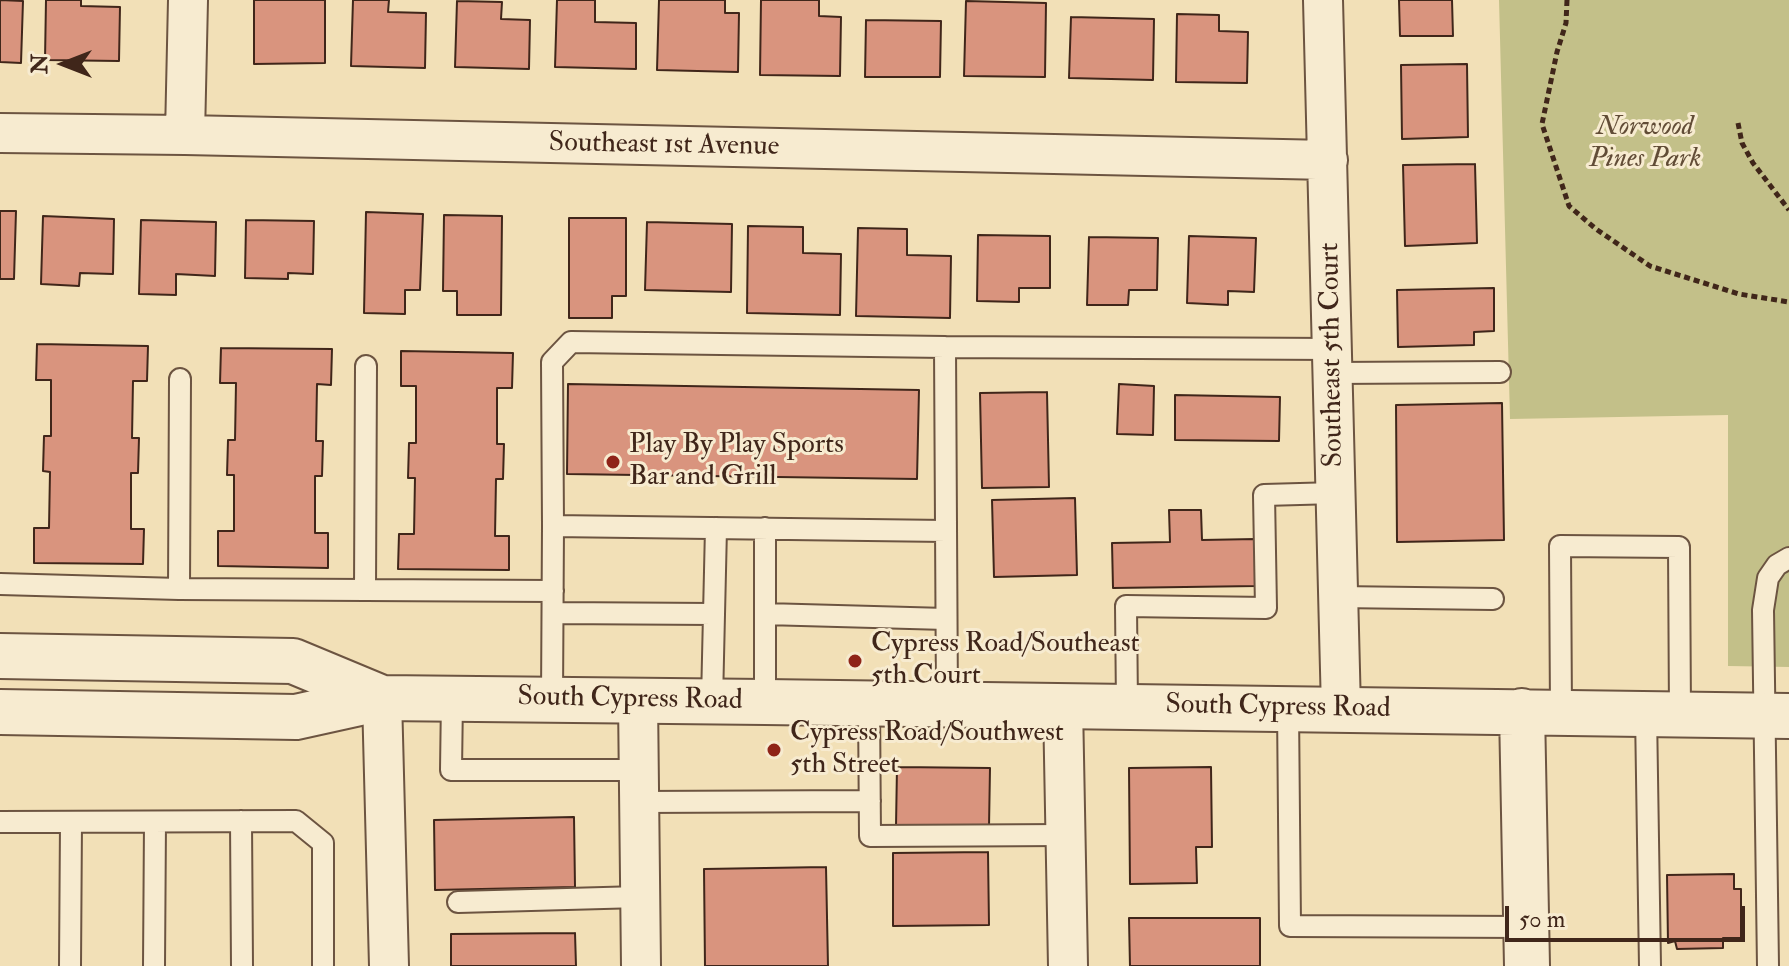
<!DOCTYPE html>
<html>
<head>
<meta charset="utf-8">
<style>
  body { margin:0 }
  #map { position:relative; width:1789px; height:966px; overflow:hidden; background:#f2e0b7; font-family:"IM FELL Double Pica",serif }
  canvas { display:block }
  .north { position:absolute; left:24px; top:24px; width:80px; height:80px; -webkit-text-stroke:6px #f7ebd0; paint-order:stroke; rotate:270deg; font-size:22px; font-weight:700; line-height:32px; text-align:center; color:#40261a }
  .north::after { content:''; display:block; margin:auto; width:28px; height:36px; background:#40261a; clip-path:polygon(50% 0,100% 100%,50% 72%,0 100%) }
  .scale { position:absolute; left:1505px; top:906px; width:240px; height:36px; box-sizing:border-box; border:4px solid #40261a; border-top:0; padding-left:10px; font-size:24px; line-height:28px; white-space:nowrap; color:#40261a; -webkit-text-stroke:6px #f7ebd0; paint-order:stroke }
</style>
</head>
<body>
<div id="map">
<canvas width="1789" height="966"></canvas>
<div class="north">N</div>
<div class="scale">50 m</div>
</div>
<script>
const ctx = document.querySelector('canvas').getContext('2d');
ctx.lineJoin = 'round';
function paint(path, color) { ctx.fillStyle = color; ctx.fill(path, 'evenodd'); }
const toPath = rows => new Path2D(rows.map(r => 'M' + r).join(''));
function trace(path, color, width, dash) { ctx.strokeStyle = color; ctx.lineWidth = width; ctx.lineCap = dash ? 'butt' : 'round'; ctx.setLineDash(dash || []); ctx.stroke(path); }
function drawText(font, color, halo, rows, align = 'center') {
  ctx.font = font + ' "IM FELL Double Pica",serif'; ctx.lineWidth = 6; ctx.setLineDash([]); ctx.textBaseline = 'middle'; ctx.strokeStyle = halo; ctx.fillStyle = color; for (const [text, x, y, turn = 0] of rows) {
    ctx.save(); ctx.translate(x, y); ctx.rotate((+turn || 0) * Math.PI / 180); ctx.textAlign = isNaN(turn) ? turn : align; if (halo) ctx.strokeText(text, 0, 0); ctx.fillText(text, 0, 0); ctx.restore();
  }
}
paint(toPath([
  [1499,0,1789,0,1789,667,1728,666,1728,415,1510,419]
]), '#c3c089');
const building = toPath([
  [0,0,23,1,21,63,0,62,0,0],
  [46,0,81,0,81,6,120,7,119,61,45,60,46,0],
  [254,0,325,0,325,63,254,64,254,0],
  [353,0,389,0,388,12,426,13,425,68,351,66,353,0],
  [557,0,595,0,595,22,636,23,636,69,555,67,557,0],
  [659,0,725,0,725,13,739,13,738,72,657,70,659,0],
  [761,0,819,0,819,16,841,17,840,76,760,75,761,0],
  [1399,0,1452,0,1453,36,1400,36,1399,0],
  [457,1,502,2,501,19,530,20,529,69,455,67,457,1],
  [966,1,1046,3,1045,77,964,76,966,1],
  [1177,14,1219,15,1219,31,1248,32,1247,83,1176,82,1177,14],
  [1071,17,1154,19,1153,80,1069,78,1071,17],
  [866,20,941,21,940,77,865,77,866,20],
  [1467,64,1468,137,1402,139,1401,65,1467,64],
  [1475,164,1477,243,1405,246,1403,165,1475,164],
  [0,211,16,211,14,279,0,279,0,211],
  [366,212,423,214,420,290,405,290,405,314,364,313,366,212],
  [444,215,502,216,501,315,457,315,457,291,443,291,444,215],
  [43,216,114,219,113,274,80,273,79,286,41,284,43,216],
  [569,218,626,218,626,296,612,296,612,318,569,318,569,218],
  [141,220,216,222,215,276,176,274,176,295,139,294,141,220],
  [246,220,314,221,313,274,288,273,288,279,245,278,246,220],
  [647,222,732,224,731,292,645,290,647,222],
  [748,226,803,227,803,253,841,254,840,315,747,313,748,226],
  [858,228,907,229,907,255,951,256,950,318,856,316,858,228],
  [978,235,1050,236,1050,288,1019,288,1019,302,977,301,978,235],
  [1189,236,1256,238,1254,292,1228,291,1228,305,1187,303,1189,236],
  [1089,237,1158,238,1157,290,1129,290,1128,305,1087,305,1089,237],
  [1494,288,1494,331,1474,332,1474,345,1398,347,1397,290,1494,288],
  [37,344,148,346,147,381,133,381,132,438,139,438,138,473,131,473,131,529,144,529,143,564,34,563,34,528,49,528,50,472,43,471,44,436,51,436,51,380,36,380,37,344],
  [221,348,332,349,331,385,317,384,316,441,323,441,322,476,315,476,315,533,328,533,328,568,218,566,218,531,234,531,234,475,227,475,228,440,235,440,236,383,220,383,221,348],
  [401,351,513,353,512,388,497,388,497,444,504,444,503,479,496,479,495,536,509,536,509,570,398,569,399,534,414,534,415,478,408,478,409,443,416,443,416,386,401,386,401,351],
  [568,384,919,390,917,479,567,474,568,384],
  [1119,384,1154,386,1153,435,1117,434,1119,384],
  [1047,392,1049,487,982,488,980,393,1047,392],
  [1175,395,1280,397,1279,441,1175,440,1175,395],
  [1502,403,1504,540,1397,542,1396,405,1502,403],
  [1075,498,1077,575,994,577,992,500,1075,498],
  [1169,510,1201,510,1202,540,1256,539,1257,586,1113,588,1112,543,1170,542,1169,510],
  [897,767,990,768,989,827,896,826,897,767],
  [1211,767,1212,847,1196,847,1197,883,1130,884,1129,768,1211,767],
  [574,817,575,887,435,890,434,820,574,817],
  [988,852,989,925,893,926,893,853,988,852],
  [826,867,828,966,705,966,704,869,826,867],
  [1734,874,1734,889,1741,889,1741,938,1723,938,1723,948,1677,949,1675,941,1668,943,1667,875,1734,874],
  [1129,918,1260,918,1260,966,1130,966,1129,918],
  [575,933,576,966,451,966,451,934,575,933]
]);
paint(building, '#d9947e');
trace(building, '#40261a', 2);
const service = toPath([
  [945,347,1333,349],
  [1333,373,1500,372],
  [553,526,552,362,571,342,945,347,947,704],
  [765,528,765,702],
  [0,584,179,589,553,591],
  [179,589,180,379],
  [365,590,366,366],
  [1338,597,1493,599],
  [553,613,714,614],
  [765,614,946,619],
  [452,699,451,770,639,770],
  [552,699,553,526,946,531],
  [712,701,716,528],
  [869,703,870,836,1066,835],
  [1127,706,1126,606,1266,608,1264,495,1336,493],
  [1288,708,1290,926,1526,927],
  [1561,712,1560,546,1679,547,1680,714],
  [1646,713,1650,966],
  [639,802,870,801],
  [241,821,242,966],
  [0,822,296,821,323,843,323,966],
  [458,902,640,897],
  [70,966,71,822],
  [154,966,155,822],
  [1768,966,1763,610,1768,578,1777,565,1789,558]
]);
const minor = toPath([
  [1323,0,1341,709],
  [0,133,185,135,1328,160],
  [185,135,188,0],
  [382,698,389,966],
  [638,700,641,966],
  [1063,705,1068,966]
]);
const tertiary = toPath([
  [0,656,293,661,382,698],
  [1522,711,1527,966],
  [0,712,296,717,382,698,765,702,1789,716]
]);
trace(service, '#6c5441', 24);
trace(minor, '#6c5441', 42);
trace(tertiary, '#6c5441', 48);
trace(toPath([
  [1567,0,1566,23,1557,52,1542,124,1569,206,1596,229,1650,266,1739,294,1789,302],
  [1738,123,1742,143,1753,163,1789,210]
]), '#40261a', 5, [6, 4]);
trace(service, '#f7ebd0', 20);
trace(minor, '#f7ebd0', 38);
trace(tertiary, '#f7ebd0', 44);
for (const [x, y, r, color] of [
  [613,462,8,"#8f2418"],
  [855,661,8,"#8f2418"],
  [774,750,8,"#8f2418"]
]) { const dot = new Path2D(); dot.arc(x, y, r, 0, 2 * Math.PI); ctx.fillStyle = color; ctx.fill(dot); trace(dot, '#f7ebd0', 3); }
drawText('italic 28px', '#614c36', '#f7ebd0', [
  ["Norwood",1645,128],
  ["Pines Park",1645,160]
]);
drawText('28px', '#40261a', '#f7ebd0', [
  ["Southeast 1st Avenue",664,146,1],
  ["Southeast 5th Court",1333,355,-91],
  ["South Cypress Road",630,700,1],
  ["South Cypress Road",1278,708,1]
]);
drawText('28px', '#40261a', '#f7ebd0', [
  ["Play By Play Sports",629,446],
  ["Bar and Grill",629,478],
  ["Cypress Road/Southeast",871,645],
  ["5th Court",871,677],
  ["Cypress Road/Southwest",790,734],
  ["5th Street",790,766]
], 'left');
</script>
</body>
</html>
